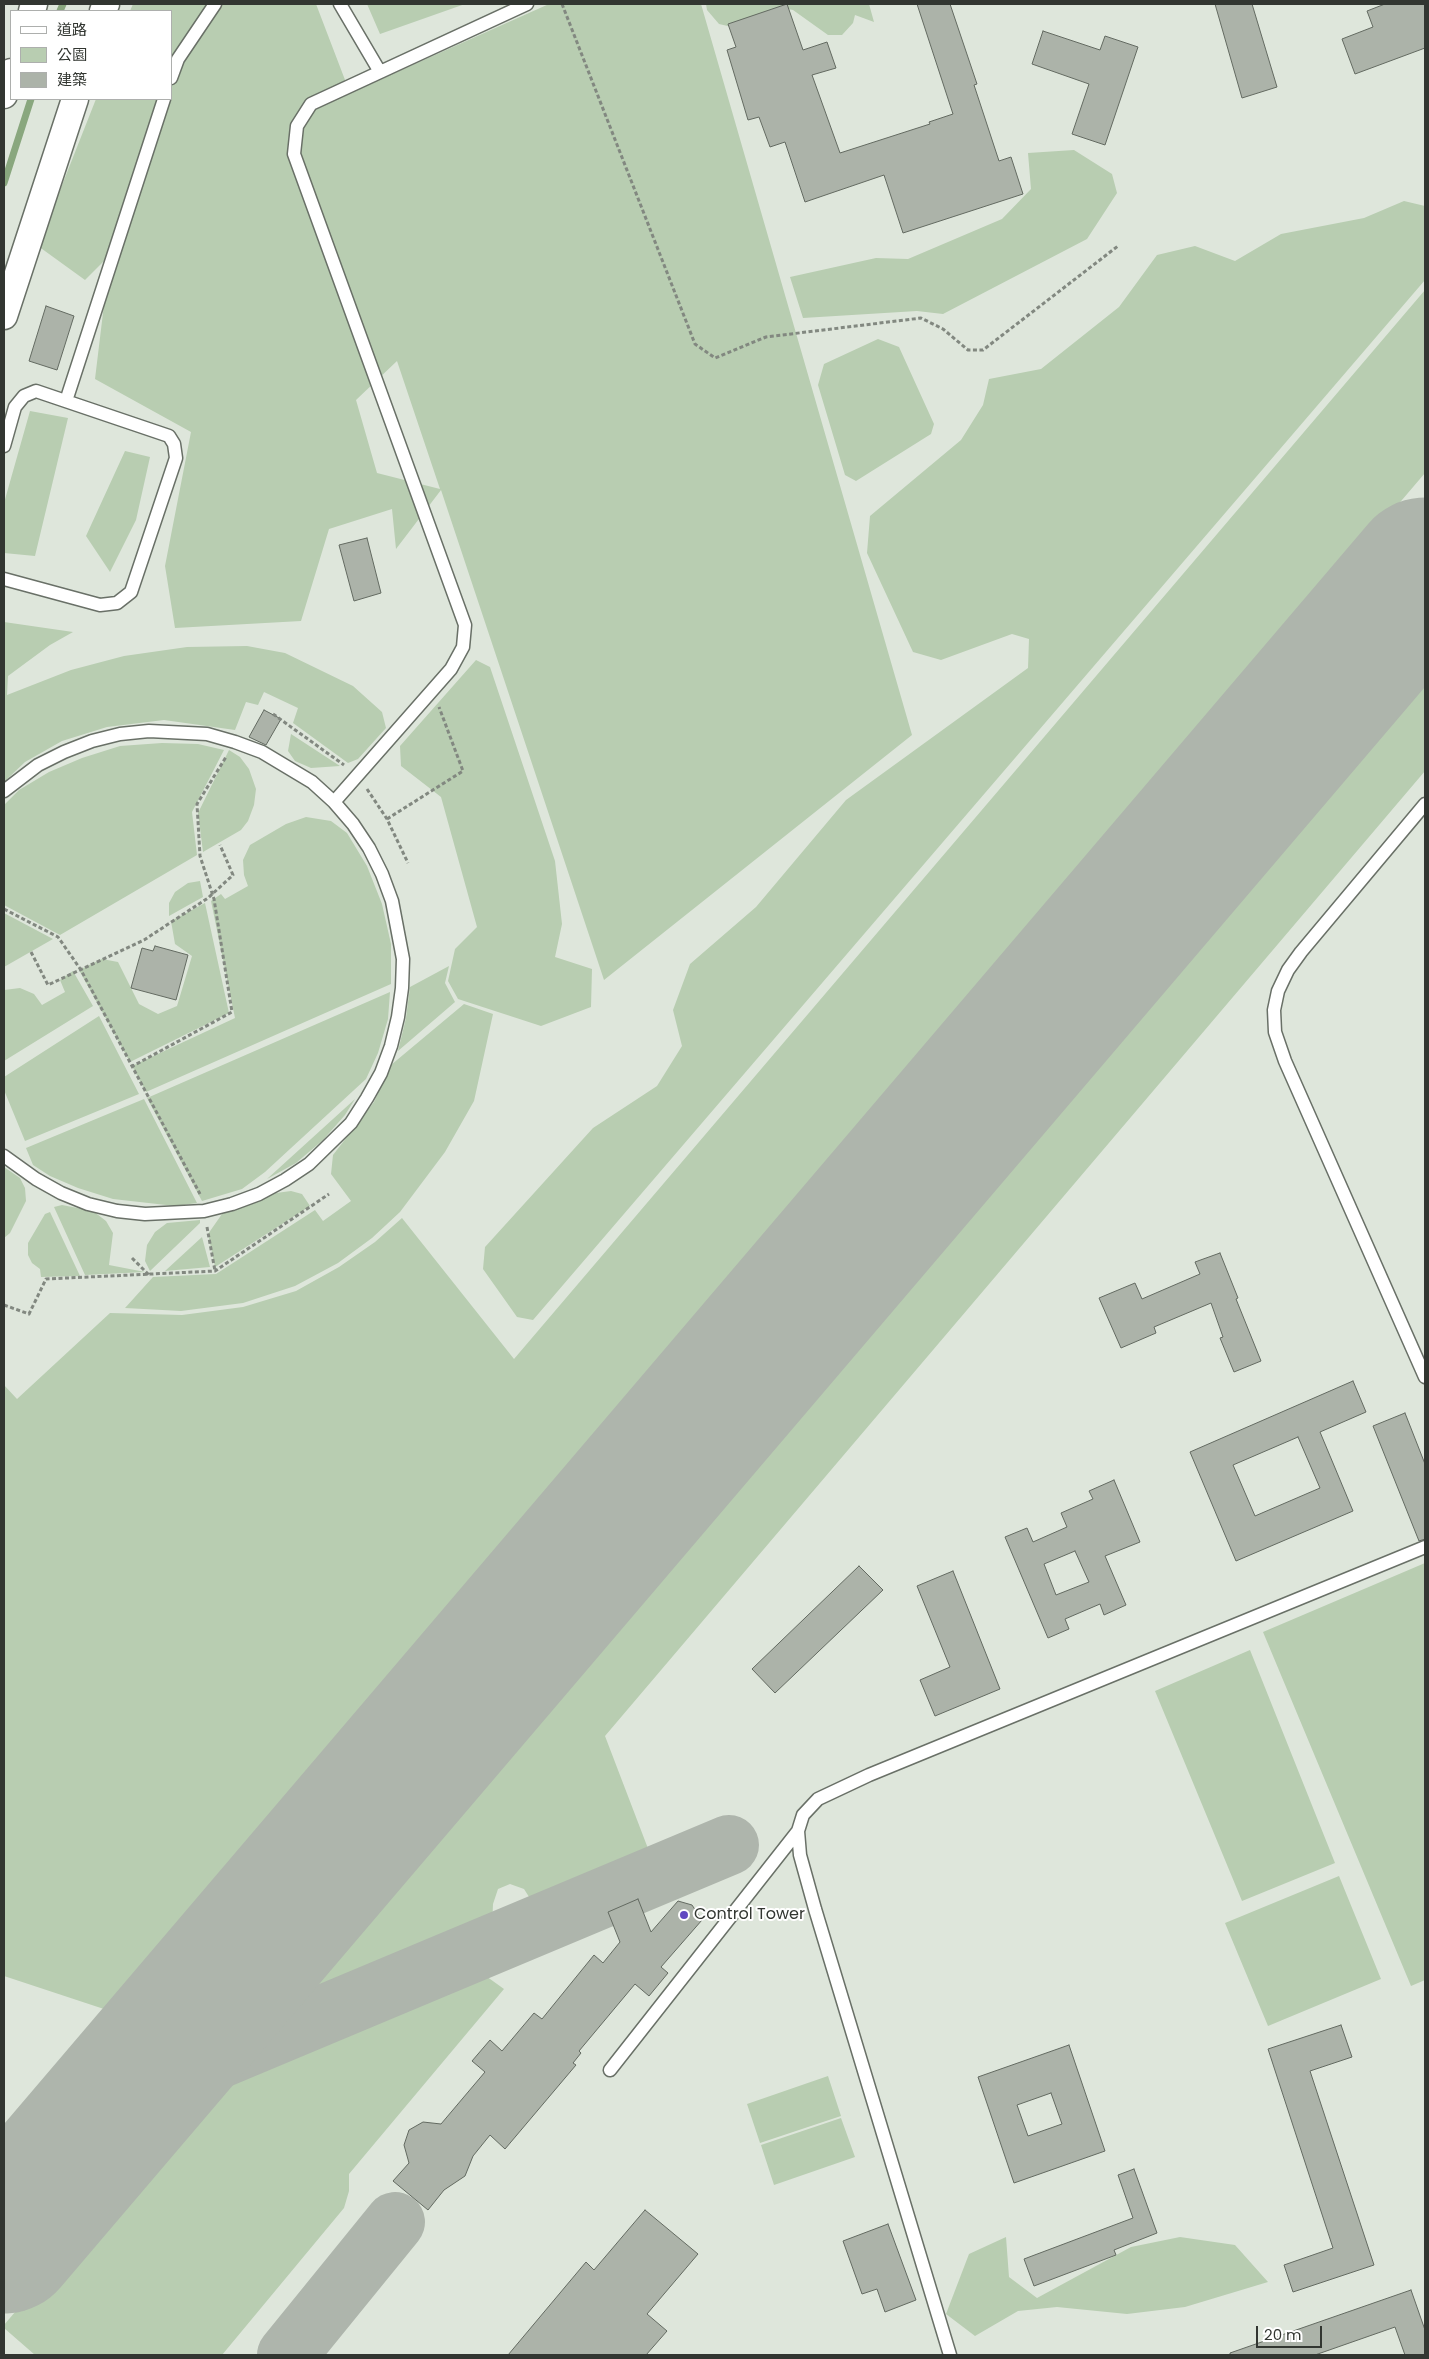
<!DOCTYPE html>
<html>
<head>
<meta charset="utf-8">
<style>
  body { margin:0 }
  #map { position:relative; width:1429px; height:2359px; overflow:hidden; background:#dee6db; font-family:Poppins,"Noto Sans TC",sans-serif }
  canvas { display:block }
  .frame { position:absolute; inset:0; border:5px solid #323631; pointer-events:none }
  .legend { position:absolute; left:10px; top:10px; width:162px; height:90px; box-sizing:border-box; background:#fff; border:1px solid #adafad; margin:0; padding:6px 9px; list-style:none; font-size:15px; color:#323631 }
  .legend li { display:flex; align-items:center; gap:10px; height:25px }
  .legend b { width:25px; border:1px solid #adafad }
  .scale { position:absolute; left:1256px; top:2326px; width:66px; height:22px; box-sizing:border-box; border:2px solid #323631; border-top:0; padding-left:6px; font-size:15px; line-height:18px; white-space:nowrap; color:#323631; -webkit-text-stroke:4px #fff; paint-order:stroke }
</style>
</head>
<body>
<div id="map">
<canvas width="1429" height="2359"></canvas>
<div class="frame"></div>
<ul class="legend">
<li><b style="height:6px;background:#fff"></b>道路</li>
<li><b style="height:14px;background:#b8cdb1"></b>公園</li>
<li><b style="height:14px;background:#acb3a9"></b>建築</li>
</ul>
<div class="scale">20 m</div>
</div>
<script>
const ctx = document.querySelector('canvas').getContext('2d');
ctx.lineJoin = 'round';
function paint(path, color) { ctx.fillStyle = color; ctx.fill(path, 'evenodd'); }
const toPath = rows => new Path2D(rows.map(r => 'M' + r).join(''));
function trace(path, color, width, dash) { ctx.strokeStyle = color; ctx.lineWidth = width; ctx.lineCap = dash ? 'butt' : 'round'; ctx.setLineDash(dash || []); ctx.stroke(path); }
function drawText(font, color, halo, rows, align = 'center') {
  ctx.font = font + ' Poppins,sans-serif'; ctx.lineWidth = 4; ctx.setLineDash([]); ctx.textBaseline = 'middle'; ctx.strokeStyle = halo; ctx.fillStyle = color; for (const [text, x, y, turn = 0] of rows) {
    ctx.save(); ctx.translate(x, y); ctx.rotate((+turn || 0) * Math.PI / 180); ctx.textAlign = isNaN(turn) ? turn : align; if (halo) ctx.strokeText(text, 0, 0); ctx.fillText(text, 0, 0); ctx.restore();
  }
}
paint(toPath([
  [133,4,316,4,350,93,549,4,701,4,912,735,604,980,441,490,396,549,392,509,329,529,301,621,175,628,165,566,191,432,95,379,110,255,85,280,38,246,96,99,171,99,171,11,130,11],
  [397,361,440,489,377,473,356,400],
  [367,4,465,4,380,34],
  [706,4,869,4,874,22,855,15,853,23,842,35,828,35,793,10,783,8,732,27,719,24,707,10],
  [1074,150,1112,174,1117,193,1087,239,943,314,917,311,803,318,790,277,876,258,908,259,1002,219,1031,189,1028,153],
  [1404,201,1425,206,1425,280,533,1320,517,1317,483,1269,485,1247,593,1128,657,1086,682,1046,673,1010,690,964,756,907,846,800,1028,668,1029,639,1012,634,941,660,913,652,867,553,870,516,961,440,983,405,989,379,1041,369,1119,307,1157,255,1195,246,1235,261,1281,234,1364,218],
  [1425,290,1425,473,113,2012,4,1976,4,1385,17,1399,110,1313,182,1315,243,1307,296,1291,339,1267,375,1242,402,1218,514,1359],
  [878,339,899,347,934,424,931,434,856,481,845,475,818,385,824,364],
  [30,411,68,418,35,556,4,553,4,503],
  [125,451,150,457,136,520,110,572,86,536],
  [4,622,73,632,50,645,8,676,7,695,71,670,124,656,187,647,247,646,285,653,353,686,382,712,386,728,358,759,348,763,293,723,298,708,264,692,258,705,246,702,235,730,164,720,107,727,62,741,25,762,4,782],
  [1425,655,1425,771,605,1736,652,1859,538,1911,524,1889,510,1884,498,1889,493,1904,492,1928,254,2029],
  [476,660,490,667,555,861,562,924,555,957,592,969,591,1007,541,1026,458,999,448,981,455,949,477,927,441,797,401,766,400,746],
  [291,734,340,766,311,768,295,761,288,751],
  [162,743,198,744,224,750,192,812,197,855,60,935,4,905,4,805,19,790,49,772,82,758,120,746],
  [229,750,240,757,249,769,256,789,254,805,248,821,241,830,203,852,198,813],
  [306,817,331,821,347,833,367,866,382,904,391,944,391,984,146,1092,132,1066,235,1018,211,901,221,894,225,899,248,886,244,875,243,860,250,845,286,824],
  [200,881,203,897,169,916,169,903,175,892,188,883],
  [205,903,229,1013,130,1062,79,970,102,959,118,962,139,1004,158,1014,177,1006,192,956,175,944,171,921],
  [4,913,53,939,4,967],
  [449,966,445,983,455,1002,398,1051,406,1018,410,987],
  [73,971,93,1006,4,1061,4,990,20,988,34,994,42,1005,65,992,60,980],
  [390,992,388,1019,378,1053,366,1079,265,1172,242,1189,202,1201,147,1098],
  [464,1004,493,1014,474,1101,445,1152,400,1212,372,1238,338,1263,295,1286,243,1303,181,1311,125,1308,153,1277,216,1274,315,1210,323,1221,351,1201,331,1174,333,1155,374,1102,391,1065],
  [99,1016,139,1094,25,1141,4,1090,4,1077],
  [144,1099,197,1203,175,1206,113,1199,78,1188,50,1176,33,1165,26,1148],
  [355,1099,345,1115,323,1140,296,1163,267,1179],
  [4,1167,20,1178,25,1188,26,1201,10,1233,4,1238],
  [291,1191,302,1194,310,1206,215,1267,208,1234,222,1214,276,1193],
  [62,1205,93,1211,106,1221,113,1233,109,1265,145,1272,85,1275,54,1207],
  [50,1212,80,1276,41,1277,40,1269,32,1263,28,1255,28,1243,45,1214],
  [200,1220,200,1223,150,1271,145,1261,147,1245,155,1232,167,1223],
  [202,1237,210,1267,165,1271],
  [1425,1563,1425,1980,1411,1986,1263,1632],
  [1250,1650,1335,1863,1242,1901,1155,1691],
  [1339,1876,1381,1979,1268,2026,1225,1923],
  [472,1966,504,1989,349,2174,349,2191,344,2208,222,2355,35,2355,4,2328,4,2325,218,2073],
  [828,2076,841,2116,760,2143,747,2104],
  [841,2118,855,2157,774,2185,761,2145],
  [1006,2237,1009,2277,1037,2298,1131,2247,1180,2237,1235,2245,1268,2282,1185,2307,1127,2314,1057,2307,1018,2311,975,2336,946,2314,969,2254]
]), '#b8cdb1');
trace(toPath([
  [60,11,63,4],
  [4,183,31,99]
]), '#89a77e', 7);
trace(toPath([
  [125,2098,729,1845],
  [287,2355,395,2222]
]), '#aeb5ac', 60);
trace(toPath([
  [4,2239,1425,572]
]), '#aeb5ac', 149);
const building = toPath([
  [787,4,803,50,827,42,836,68,812,75,840,153,930,124,929,122,953,114,917,4,950,4,977,84,974,85,999,161,1011,157,1023,194,903,233,884,175,805,202,785,142,770,147,759,117,748,120,727,50,736,47,728,24,787,4],
  [1215,4,1252,4,1277,87,1242,98,1215,4],
  [1385,4,1425,4,1425,48,1355,74,1342,39,1373,27,1367,11,1385,4],
  [1043,31,1100,50,1105,36,1138,47,1105,145,1072,134,1089,84,1032,64,1043,31],
  [46,306,74,316,57,370,29,361,46,306],
  [367,538,381,593,354,601,339,545,367,538],
  [264,710,281,719,266,745,249,737,264,710],
  [155,946,188,955,176,1000,131,988,142,948,153,951,155,946],
  [1220,1253,1238,1298,1236,1299,1261,1361,1234,1372,1220,1338,1223,1337,1211,1303,1154,1327,1156,1333,1121,1348,1099,1298,1135,1283,1142,1299,1200,1274,1195,1262,1220,1253],
  [1353,1381,1366,1412,1320,1432,1353,1511,1236,1561,1190,1452,1353,1381],
  [1298,1437,1320,1488,1255,1516,1233,1465,1298,1437],
  [1405,1413,1425,1464,1425,1539,1419,1541,1373,1426,1405,1413],
  [1114,1480,1140,1542,1105,1556,1126,1605,1104,1615,1100,1604,1065,1619,1069,1629,1048,1638,1005,1537,1027,1528,1033,1542,1067,1527,1061,1513,1093,1499,1089,1491,1114,1480],
  [1075,1551,1089,1582,1056,1595,1044,1564,1075,1551],
  [859,1566,883,1590,775,1693,752,1669,859,1566],
  [953,1571,1000,1689,935,1716,920,1680,950,1667,917,1586,953,1571],
  [638,1899,651,1932,678,1901,692,1905,702,1920,661,1967,668,1973,649,1996,635,1984,579,2051,581,2053,573,2063,576,2065,505,2149,490,2135,473,2156,465,2176,444,2190,428,2210,393,2181,409,2163,404,2145,409,2130,423,2122,441,2124,485,2072,472,2061,490,2040,502,2051,534,2013,542,2019,594,1955,603,1963,620,1942,608,1912,638,1899],
  [1341,2025,1352,2057,1310,2071,1374,2265,1293,2292,1284,2265,1333,2248,1268,2049,1341,2025],
  [1069,2045,1105,2151,1014,2183,978,2077,1069,2045],
  [1051,2093,1062,2124,1028,2136,1017,2105,1051,2093],
  [1134,2169,1157,2233,1114,2250,1116,2255,1034,2286,1024,2259,1133,2218,1118,2175,1134,2169],
  [645,2210,698,2254,647,2314,667,2331,646,2355,508,2355,586,2262,594,2270,645,2210],
  [888,2224,916,2300,885,2312,877,2289,862,2294,843,2241,888,2224],
  [1411,2290,1425,2330,1425,2355,1405,2355,1395,2327,1315,2355,1230,2355,1230,2353,1411,2290]
]);
paint(building, '#acb3a9');
trace(building, '#636a61', 1);
const lane = toPath([
  [340,4,380,72],
  [171,78,178,59,215,4],
  [66,401,164,99],
  [4,446,15,407,24,396,36,391,169,436,174,444,176,458,131,592,117,603,100,605,4,579],
  [4,791,38,765,64,752,92,741,120,734,149,731,207,734,235,742,262,752,312,782,334,802,353,824,369,848,382,874,392,901,403,959,402,988,398,1017,391,1046,381,1073,367,1098,351,1123,309,1164,285,1180,259,1194,232,1204,204,1211,145,1214,117,1211,88,1204,61,1193,36,1179,4,1156],
  [334,802,451,669,463,647,465,625,294,154,297,126,311,104,527,4],
  [1425,804,1301,952,1288,970,1278,991,1274,1010,1275,1032,1285,1061,1425,1377],
  [610,2070,798,1831],
  [950,2355,815,1909,800,1855,798,1831,803,1815,818,1799,869,1775,1425,1547]
]);
const street = toPath([
  [32,11,34,4],
  [103,11,106,4],
  [4,95,11,72],
  [4,316,75,99]
]);
trace(lane, '#697067', 15);
trace(street, '#697067', 29);
trace(toPath([
  [562,4,695,344,715,358,766,337,921,318,943,329,968,350,983,350,1118,246],
  [273,714,344,765],
  [367,789,387,819,408,863],
  [387,819,463,771,439,707],
  [4,909,58,937,81,970,200,1194],
  [31,952,48,985,144,940,208,898,233,875,220,845],
  [131,1067,232,1012,214,899,200,856,197,804,226,757],
  [207,1227,215,1271],
  [132,1258,149,1275],
  [4,1305,29,1314,46,1279,215,1271,329,1194]
]), '#828880', 3, [4, 2.5]);
trace(lane, '#fff', 12);
trace(street, '#fff', 26);
for (const [x, y, r, color] of [
  [684,1915,5,"#6148c1"]
]) { const dot = new Path2D(); dot.arc(x, y, r, 0, 2 * Math.PI); ctx.fillStyle = color; ctx.fill(dot); trace(dot, '#fff', 2); }
drawText('16px', '#323631', '#fff', [
  ["Control Tower",694,1915]
], 'left');
</script>
</body>
</html>
